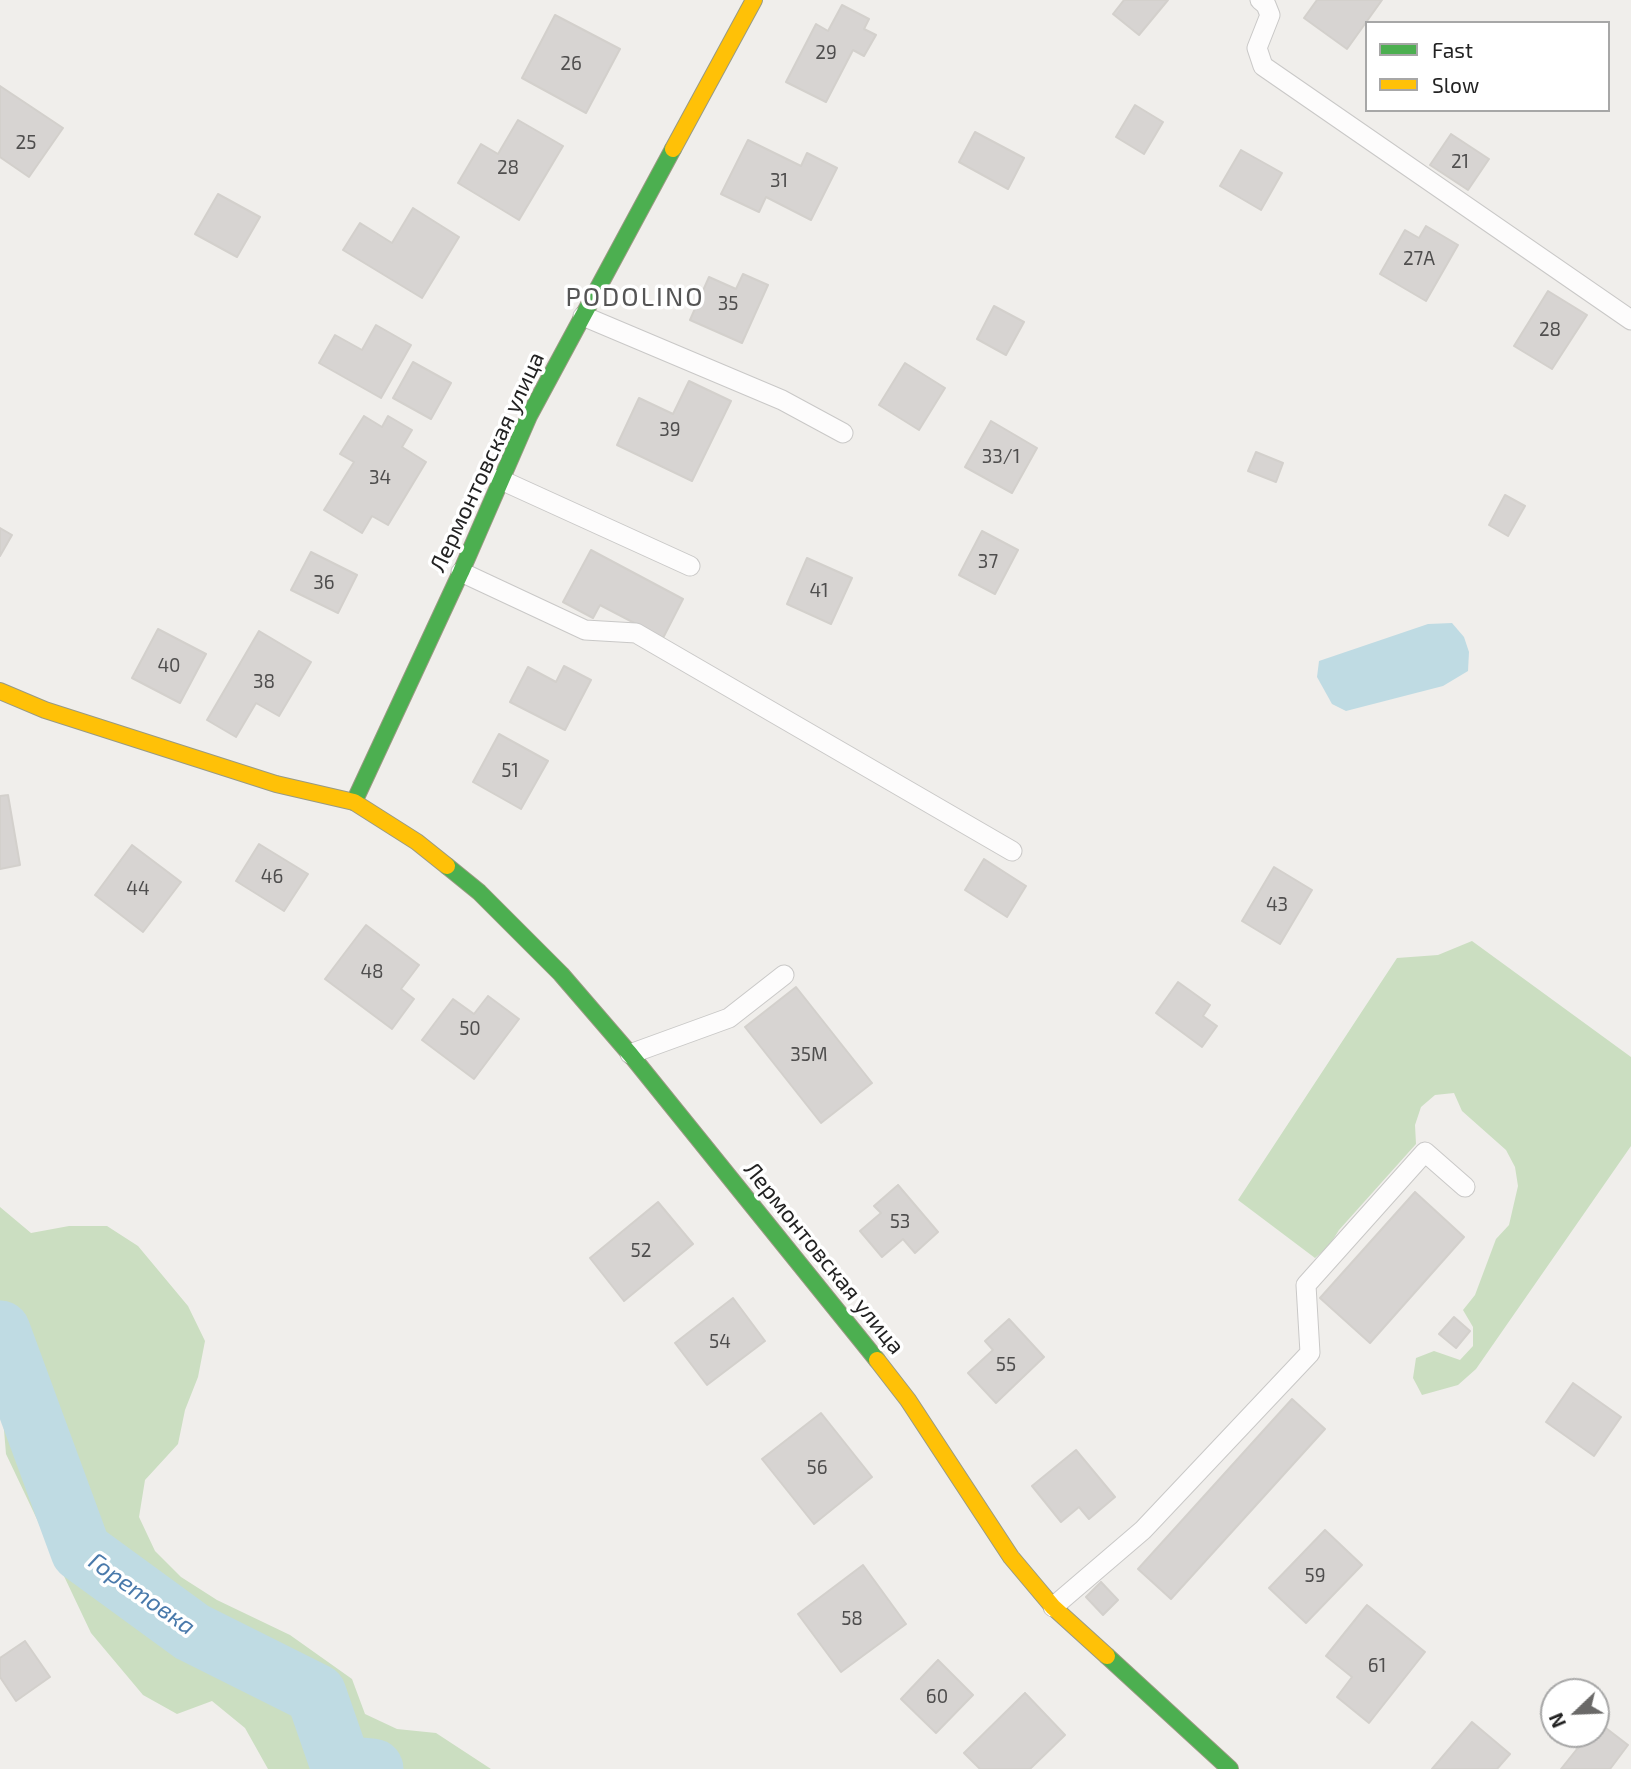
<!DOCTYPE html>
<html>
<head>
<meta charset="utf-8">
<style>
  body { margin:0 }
  #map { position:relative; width:1631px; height:1769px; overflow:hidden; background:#f0eeeb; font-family:"Exo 2",sans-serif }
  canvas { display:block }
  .legend { position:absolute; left:1365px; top:21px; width:245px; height:91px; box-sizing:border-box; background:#fff; border:2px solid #a7a7a7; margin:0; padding:9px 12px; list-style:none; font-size:21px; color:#222 }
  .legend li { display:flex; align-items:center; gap:14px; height:35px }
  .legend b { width:35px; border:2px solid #a7a7a7 }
  .north { position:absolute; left:1540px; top:1678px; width:70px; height:70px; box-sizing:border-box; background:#fff; border:2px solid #a7a7a7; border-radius:50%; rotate:247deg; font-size:19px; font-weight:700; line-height:28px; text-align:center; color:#222 }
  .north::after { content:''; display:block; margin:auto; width:24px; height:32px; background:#6a6968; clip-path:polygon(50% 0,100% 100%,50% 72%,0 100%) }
</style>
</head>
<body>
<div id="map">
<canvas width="1631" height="1769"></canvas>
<ul class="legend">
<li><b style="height:9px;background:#4caf50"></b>Fast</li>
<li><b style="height:9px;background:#ffc107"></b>Slow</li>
</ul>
<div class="north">N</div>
</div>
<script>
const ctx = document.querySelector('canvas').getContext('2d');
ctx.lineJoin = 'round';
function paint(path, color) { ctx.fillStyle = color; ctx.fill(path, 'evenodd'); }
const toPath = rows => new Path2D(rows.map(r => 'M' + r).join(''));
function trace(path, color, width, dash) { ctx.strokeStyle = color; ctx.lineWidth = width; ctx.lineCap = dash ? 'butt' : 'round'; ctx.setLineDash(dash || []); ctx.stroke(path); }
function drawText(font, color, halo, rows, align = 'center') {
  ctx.font = font + ' "Exo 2",sans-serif'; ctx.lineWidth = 7; ctx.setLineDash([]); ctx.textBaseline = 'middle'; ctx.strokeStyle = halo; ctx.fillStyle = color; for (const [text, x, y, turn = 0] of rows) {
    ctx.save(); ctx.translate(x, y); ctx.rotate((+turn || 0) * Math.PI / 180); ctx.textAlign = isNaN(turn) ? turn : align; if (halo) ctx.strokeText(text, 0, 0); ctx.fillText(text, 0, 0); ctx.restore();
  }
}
paint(toPath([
  [1472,941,1631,1057,1631,1146,1476,1369,1458,1385,1422,1395,1413,1378,1416,1358,1434,1351,1460,1360,1473,1346,1473,1327,1463,1310,1475,1295,1496,1239,1509,1225,1518,1186,1515,1167,1506,1150,1462,1111,1454,1093,1435,1095,1421,1107,1415,1125,1416,1144,1339,1230,1329,1246,1315,1258,1238,1200,1397,958,1438,955],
  [0,1207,31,1233,69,1226,107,1226,138,1246,188,1306,205,1341,198,1377,185,1410,178,1444,145,1480,139,1517,155,1551,181,1577,217,1600,290,1635,352,1679,365,1714,397,1729,436,1733,491,1769,268,1769,245,1728,212,1701,177,1714,143,1695,91,1633,6,1454,0,1382]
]), '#cbdec1');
paint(toPath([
  [1452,623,1464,637,1469,652,1468,671,1443,686,1346,711,1332,704,1317,677,1319,661,1428,624]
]), '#bfdbe3');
trace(toPath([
  [0,1331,81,1551,192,1632,316,1694,341,1766,373,1769]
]), '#bfdbe3', 61);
const building = toPath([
  [1124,0,1168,0,1139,35,1113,14,1124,0],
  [1317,0,1382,0,1347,49,1304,18,1317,0],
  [842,5,869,19,864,29,876,35,864,56,853,50,826,102,786,82,816,24,828,31,842,5],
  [555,15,620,49,586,113,522,78,555,15],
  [0,86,63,128,29,177,0,157,0,86],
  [1135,105,1163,122,1144,154,1116,137,1135,105],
  [518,120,563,146,519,220,458,183,481,144,498,154,518,120],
  [975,132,1024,158,1008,189,959,162,975,132],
  [1451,134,1489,159,1468,190,1430,165,1451,134],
  [748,140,801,166,807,153,837,168,811,220,766,197,759,212,721,194,748,140],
  [1241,150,1282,173,1261,210,1220,186,1241,150],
  [218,194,260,217,237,257,195,234,218,194],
  [413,208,459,237,422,298,343,250,360,223,392,243,413,208],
  [1426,226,1458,245,1426,301,1380,274,1405,230,1419,238,1426,226],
  [743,274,768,285,742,343,690,320,709,277,736,289,743,274],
  [1548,291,1587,315,1552,369,1514,346,1548,291],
  [994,306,1024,322,1006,355,977,339,994,306],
  [376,325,411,345,381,398,319,363,335,335,362,350,376,325],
  [413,362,451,383,431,419,393,398,413,362],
  [905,363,945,388,919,430,879,405,905,363],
  [689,381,731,401,692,481,617,445,639,398,673,414,689,381],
  [364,416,382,427,388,416,412,430,402,447,426,462,388,525,372,516,362,533,324,510,354,462,340,454,364,416],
  [991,421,1037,448,1012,493,965,467,991,421],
  [1256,452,1283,463,1276,482,1248,471,1256,452],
  [1505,495,1525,506,1508,536,1489,525,1505,495],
  [0,528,12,535,0,556,0,528],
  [982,531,1018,550,995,594,959,575,982,531],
  [591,550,683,599,663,638,600,605,593,618,563,602,591,550],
  [311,552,357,575,338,613,291,590,311,552],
  [807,558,852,578,831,624,787,604,807,558],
  [158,629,206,654,180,703,132,678,158,629],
  [259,631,311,662,279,716,256,703,236,737,207,720,259,631],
  [564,666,591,680,565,730,510,702,528,667,556,682,564,666],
  [499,734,548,761,521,809,473,782,499,734],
  [8,795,20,865,0,869,0,796,8,795],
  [259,844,308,874,284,911,236,881,259,844],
  [132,845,181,882,143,932,95,895,132,845],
  [984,859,1026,886,1007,917,965,890,984,859],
  [1274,867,1312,890,1280,944,1242,921,1274,867],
  [366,925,419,965,401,989,414,999,392,1029,325,979,366,925],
  [1178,982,1210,1005,1203,1016,1217,1026,1202,1047,1156,1013,1178,982],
  [796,987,872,1083,821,1123,745,1027,796,987],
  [488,996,519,1019,474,1079,422,1040,453,999,474,1014,488,996],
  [898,1185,938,1232,915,1253,903,1239,882,1257,860,1231,881,1213,874,1206,898,1185],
  [1415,1192,1464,1237,1370,1343,1320,1298,1415,1192],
  [658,1202,693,1244,624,1301,590,1258,658,1202],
  [733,1298,765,1341,707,1385,675,1343,733,1298],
  [1454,1317,1470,1331,1456,1348,1439,1334,1454,1317],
  [1009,1319,1044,1357,996,1403,968,1373,993,1350,985,1341,1009,1319],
  [1573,1383,1621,1417,1594,1456,1546,1422,1573,1383],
  [1292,1399,1325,1429,1171,1599,1138,1569,1292,1399],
  [821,1413,872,1477,814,1524,762,1459,821,1413],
  [1076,1450,1115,1497,1089,1519,1079,1507,1061,1522,1032,1486,1076,1450],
  [1325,1530,1362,1565,1306,1623,1269,1588,1325,1530],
  [863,1565,906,1624,841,1672,798,1614,863,1565],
  [1101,1582,1118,1600,1103,1615,1086,1597,1101,1582],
  [1367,1605,1425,1652,1369,1723,1337,1697,1352,1677,1326,1656,1367,1605],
  [25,1641,50,1677,16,1701,0,1677,0,1658,25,1641],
  [938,1660,973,1695,936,1733,901,1699,938,1660],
  [1025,1693,1065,1735,1030,1769,980,1769,964,1753,1025,1693],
  [1472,1722,1510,1754,1497,1769,1432,1769,1472,1722],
  [1598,1722,1628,1745,1610,1769,1561,1769,1589,1734,1596,1734,1598,1722]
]);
paint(building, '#d7d4d2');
trace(building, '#d3d0cc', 2);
const lane = toPath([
  [1260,0,1266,5,1270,15,1257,48,1263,66,1631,320],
  [583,316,782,400,843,433],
  [499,479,690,566],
  [461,572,585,630,636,633,1012,851],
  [630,1054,729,1018,784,975],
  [1053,1607,1143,1530,1310,1353,1306,1285,1425,1152,1465,1187]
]);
const fast = toPath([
  [354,802,461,572,529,416,673,149],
  [447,866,479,892,561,974,630,1054,877,1360],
  [1107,1656,1230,1769]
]);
const slow = toPath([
  [673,149,754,0],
  [0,691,45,710,276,784,354,802,417,842,447,866],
  [877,1360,908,1400,1011,1557,1053,1607,1107,1656]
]);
trace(lane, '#c9c8c7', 21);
trace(fast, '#999a82', 18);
trace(slow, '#999a82', 18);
trace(lane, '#fdfcfc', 19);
trace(fast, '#4caf50', 16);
trace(slow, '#ffc107', 16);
drawText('19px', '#4f4e4e', null, [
  ["29",826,53],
  ["26",571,64],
  ["25",26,143],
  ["21",1460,162],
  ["28",508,168],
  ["31",779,181],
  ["27А",1419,259],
  ["35",728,304],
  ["28",1550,330],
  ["39",670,430],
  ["33/1",1001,457],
  ["34",380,478],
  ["37",988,562],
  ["36",324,583],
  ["41",819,591],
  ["40",169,666],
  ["38",264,682],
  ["51",510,771],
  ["46",272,877],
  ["44",138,889],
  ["43",1277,905],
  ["48",372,972],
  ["50",470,1029],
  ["35М",809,1055],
  ["53",900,1222],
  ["52",641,1251],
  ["54",720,1342],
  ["55",1006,1365],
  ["56",817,1468],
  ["59",1315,1576],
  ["58",852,1619],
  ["61",1377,1666],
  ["60",937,1697]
]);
drawText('23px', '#222', '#fff', [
  ["Лермонтовская улица",487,462,-65],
  ["Лермонтовская улица",824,1258,51]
]);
drawText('italic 24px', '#4a7aab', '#fff', [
  ["Горетовка",142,1594,35]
]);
ctx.letterSpacing = '2px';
drawText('26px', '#555', '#fff', [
  ["PODOLINO",635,297]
]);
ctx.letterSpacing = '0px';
</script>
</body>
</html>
